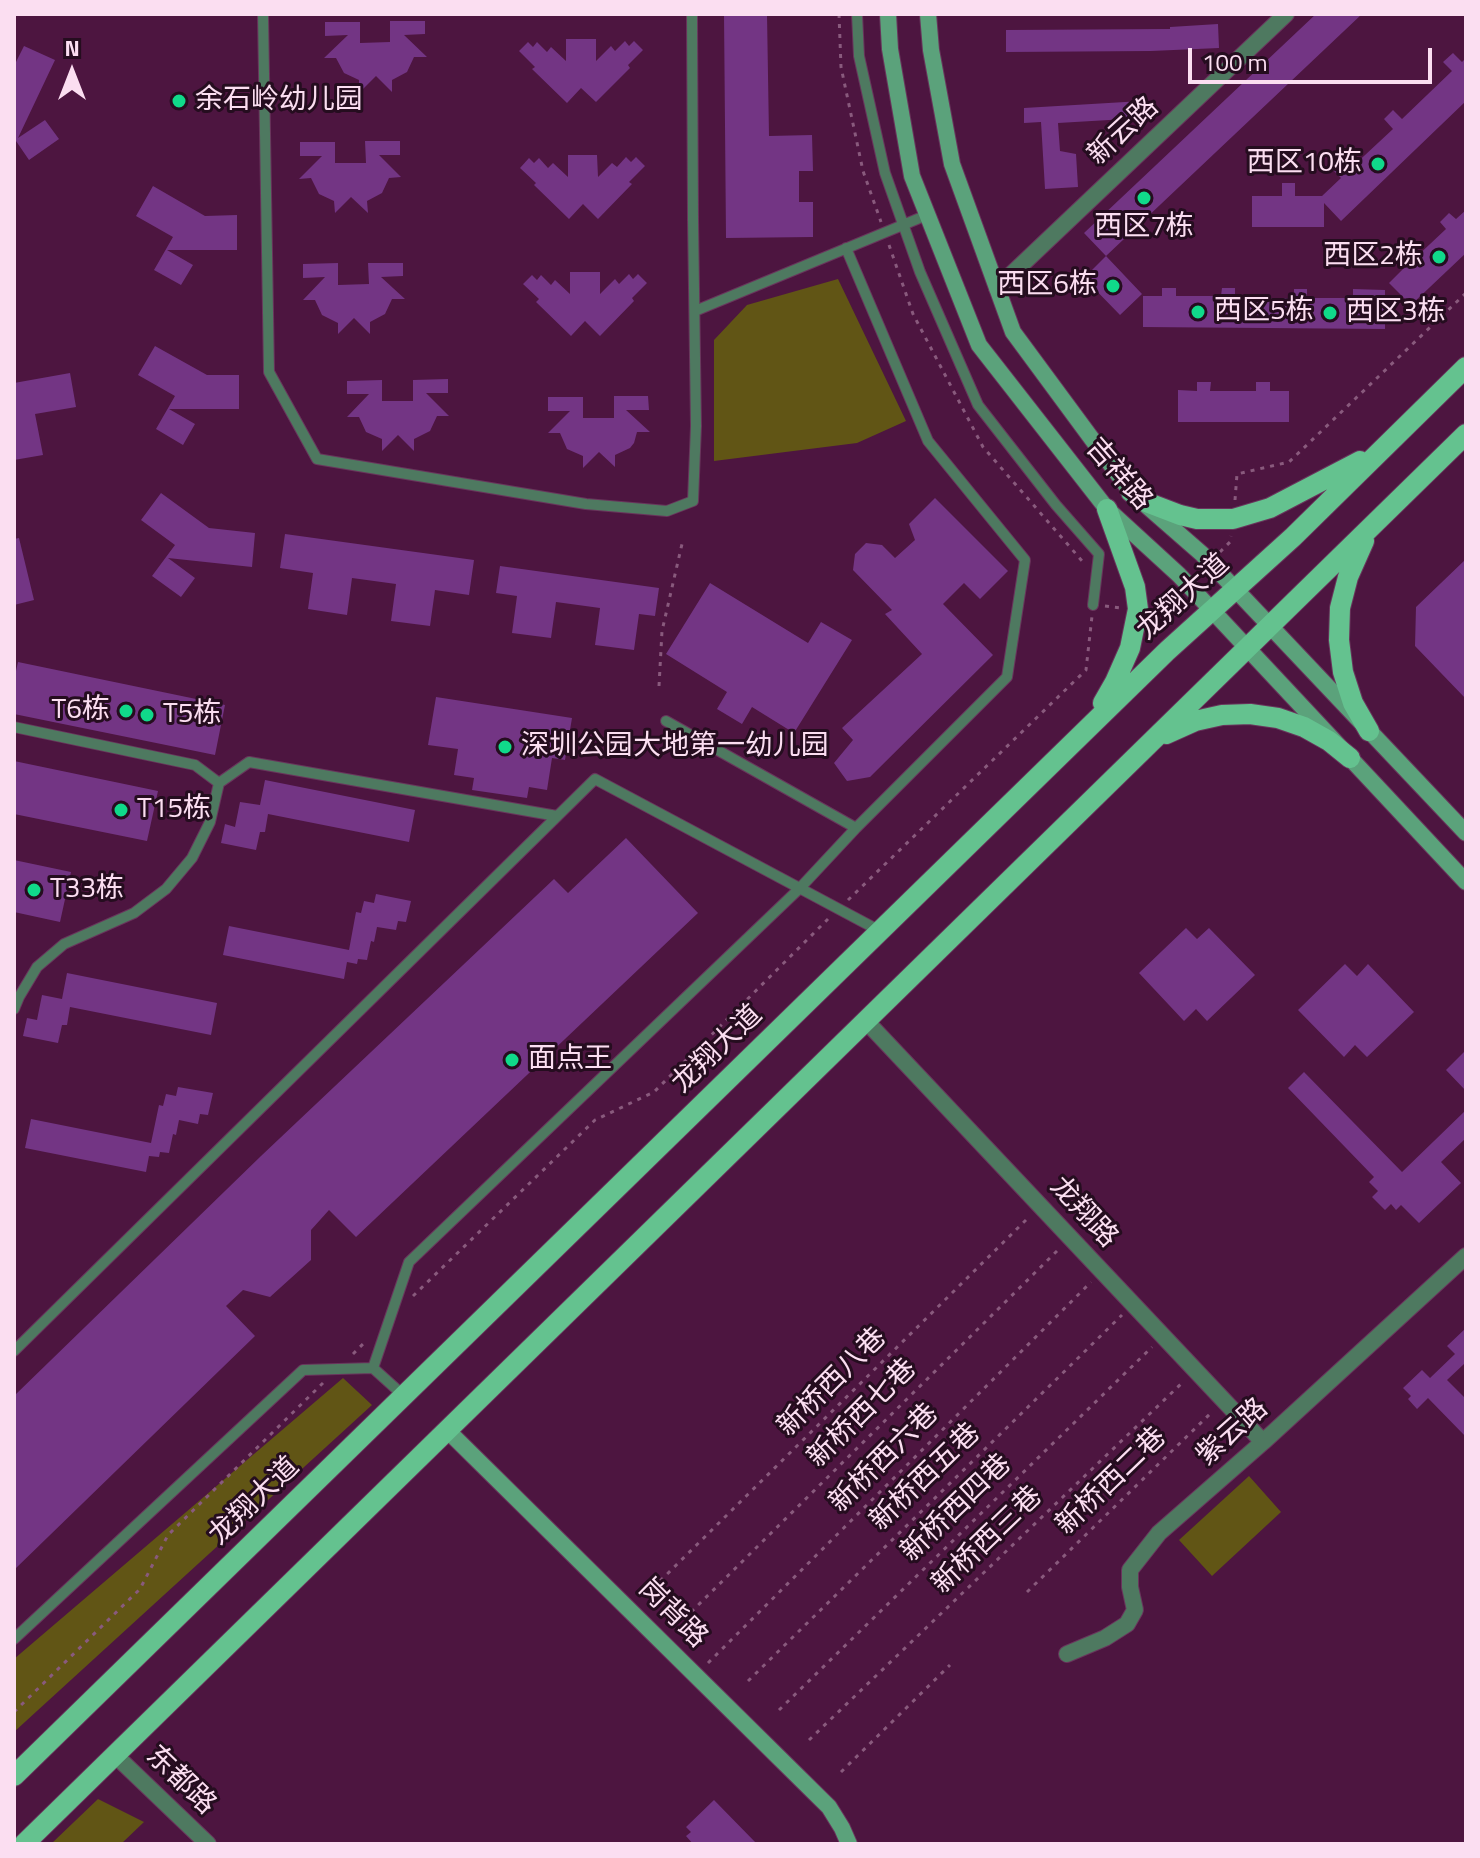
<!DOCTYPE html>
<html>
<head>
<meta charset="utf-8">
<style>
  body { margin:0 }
  #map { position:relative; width:1480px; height:1858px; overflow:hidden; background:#4d1540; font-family:"Titillium Web",sans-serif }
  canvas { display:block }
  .frame { position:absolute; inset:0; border:16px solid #fbdef1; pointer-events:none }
  .north { position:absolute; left:32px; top:32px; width:80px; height:80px; -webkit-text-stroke:6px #250d1f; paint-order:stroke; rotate:0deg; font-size:22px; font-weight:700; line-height:32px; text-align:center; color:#fbdef1 }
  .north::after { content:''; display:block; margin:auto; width:28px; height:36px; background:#fbdef1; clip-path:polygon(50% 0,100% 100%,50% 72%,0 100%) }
  .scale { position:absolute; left:1188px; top:48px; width:244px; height:36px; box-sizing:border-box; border:4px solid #fbdef1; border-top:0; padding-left:10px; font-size:24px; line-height:28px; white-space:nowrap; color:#fbdef1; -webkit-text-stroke:6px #250d1f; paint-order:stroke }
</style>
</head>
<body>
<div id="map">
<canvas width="1480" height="1858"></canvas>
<div class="frame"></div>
<div class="north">N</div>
<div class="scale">100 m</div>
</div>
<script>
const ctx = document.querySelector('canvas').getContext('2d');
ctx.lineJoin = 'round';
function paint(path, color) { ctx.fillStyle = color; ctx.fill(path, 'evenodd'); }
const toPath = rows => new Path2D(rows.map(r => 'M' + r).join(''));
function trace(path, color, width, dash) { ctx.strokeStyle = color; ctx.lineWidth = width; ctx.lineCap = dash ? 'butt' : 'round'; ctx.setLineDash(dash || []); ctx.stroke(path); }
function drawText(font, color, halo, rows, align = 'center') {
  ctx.font = font + ' "Titillium Web","Noto Sans SC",sans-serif'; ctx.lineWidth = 6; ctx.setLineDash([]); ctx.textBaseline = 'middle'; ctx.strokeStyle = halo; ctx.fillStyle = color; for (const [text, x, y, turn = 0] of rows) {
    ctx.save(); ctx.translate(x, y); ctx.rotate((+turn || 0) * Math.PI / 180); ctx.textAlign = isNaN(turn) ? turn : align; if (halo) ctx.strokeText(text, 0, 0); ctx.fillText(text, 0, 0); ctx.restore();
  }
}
paint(toPath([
  [838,279,906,421,857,443,714,461,714,340,747,305],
  [343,1378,372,1405,14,1732,14,1659],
  [1249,1476,1281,1512,1212,1576,1179,1540],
  [98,1799,144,1822,121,1844,51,1844]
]), '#615515');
paint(toPath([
  [724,14,767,14,769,136,812,135,813,171,799,171,799,202,813,202,813,237,726,238],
  [1316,14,1362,14,1106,256,1084,233],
  [390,21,425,21,425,34,404,35,427,57,414,57,407,72,392,80,392,92,376,76,359,93,359,80,344,73,336,58,324,58,348,35,325,36,325,22,360,22,360,43,390,42],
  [1218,24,1219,48,1151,51,1006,52,1006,30,1170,29,1170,27],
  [566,39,596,39,596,61,611,46,615,51,625,41,629,46,634,41,643,50,628,65,630,68,596,102,581,88,567,103,532,69,535,67,519,51,528,42,533,47,537,42,547,52,551,47,566,61],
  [24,46,55,60,18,138,45,120,59,139,29,160,16,141,14,146,14,66],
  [1453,53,1462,62,1466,58,1466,101,1341,221,1324,203,1324,227,1252,227,1252,196,1282,196,1282,183,1295,183,1295,196,1322,196,1341,178,1332,169,1341,160,1350,169,1393,129,1384,119,1393,110,1402,119,1452,71,1443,62],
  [1142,101,1143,118,1058,123,1060,151,1076,154,1078,187,1045,189,1041,122,1024,123,1024,108],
  [365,141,400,141,400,155,379,155,401,177,389,178,382,193,367,201,368,213,351,197,335,213,334,201,319,194,311,178,299,179,322,156,300,156,300,142,335,142,335,163,366,163],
  [568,155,597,155,598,177,612,163,617,167,626,157,631,162,636,157,645,166,629,182,632,184,598,219,583,204,569,219,534,185,536,183,520,168,529,158,534,163,539,158,548,168,553,163,568,177],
  [153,186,205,216,237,215,237,250,167,250,193,265,181,285,154,270,173,237,136,216],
  [1466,210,1466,253,1411,305,1389,283,1403,269,1397,263,1407,254,1413,260,1446,229,1440,222,1449,213,1456,219],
  [1106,256,1142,294,1120,315,1084,278],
  [338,263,338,285,369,284,368,263,403,263,403,276,381,277,405,299,392,299,385,314,370,322,370,334,354,318,338,334,338,323,322,315,315,300,303,300,325,277,303,278,303,264],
  [570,272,600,272,600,294,615,279,619,284,629,274,633,279,638,274,647,283,632,298,634,301,600,336,585,321,571,336,536,302,539,299,523,284,532,275,537,280,541,275,551,285,555,280,570,294],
  [1162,288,1176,288,1176,296,1221,296,1222,288,1235,288,1235,296,1254,298,1294,298,1294,289,1307,289,1307,298,1353,298,1353,289,1385,290,1385,329,1143,327,1143,296,1162,296],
  [155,346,207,375,239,375,239,409,169,409,195,424,183,445,156,429,175,396,138,375],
  [70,373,76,407,35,414,43,455,14,460,14,383],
  [448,379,448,393,426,393,449,416,437,416,430,431,414,439,414,451,398,435,382,451,382,439,366,432,359,417,347,417,369,394,347,394,347,381,382,380,382,401,413,401,413,380],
  [1197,382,1211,382,1210,391,1256,391,1256,382,1270,382,1270,391,1289,391,1289,422,1178,422,1178,390,1197,391],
  [614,396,648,396,649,410,626,410,650,432,637,432,634,443,630,448,615,455,615,467,599,452,583,468,583,456,567,449,560,433,548,433,570,411,548,411,548,397,583,397,583,418,614,418],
  [161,493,209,528,255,533,252,567,168,558,195,578,181,597,152,576,175,545,141,520],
  [935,498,1008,571,980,599,964,583,943,604,993,655,870,777,847,781,834,763,853,740,842,728,922,654,885,614,892,610,853,570,855,554,866,543,882,545,895,558,915,540,909,524],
  [285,534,474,560,469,595,435,590,430,626,391,621,396,584,352,578,347,615,308,609,313,573,280,568],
  [19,538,34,600,14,605,14,539],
  [1466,559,1466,699,1415,646,1416,607],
  [500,566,659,588,655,616,639,614,634,650,595,645,600,608,556,602,551,638,512,633,517,596,496,593],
  [710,583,808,643,821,622,852,640,794,733,752,707,742,724,717,709,727,692,666,654],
  [18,662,225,705,215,755,14,714,14,680],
  [436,697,572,718,565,760,552,758,547,790,529,787,527,798,472,790,474,778,454,775,458,749,428,745],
  [14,761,158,791,147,841,14,814],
  [265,780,415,810,409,842,268,814,265,832,260,832,256,850,221,843,225,824,235,827,240,802,260,805],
  [626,838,698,913,356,1237,329,1210,311,1230,311,1260,270,1297,243,1290,226,1306,255,1336,14,1570,14,1396,261,1156,554,879,568,893],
  [14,860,71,872,60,922,14,912],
  [376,894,411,901,406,922,398,921,396,930,377,927,374,942,371,941,367,960,358,959,357,964,347,962,344,979,223,955,229,926,349,950,356,912,361,913,364,901,374,903],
  [1186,928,1197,939,1209,928,1255,975,1207,1021,1196,1009,1184,1021,1139,973],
  [1345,964,1357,976,1368,964,1414,1012,1367,1057,1355,1045,1344,1057,1298,1010],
  [67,973,217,1003,211,1035,70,1007,67,1025,62,1025,58,1043,23,1036,27,1018,37,1020,42,995,62,999],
  [1466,1050,1466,1091,1446,1070],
  [1304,1072,1402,1172,1466,1110,1466,1138,1441,1162,1461,1183,1419,1223,1401,1205,1396,1210,1391,1204,1385,1210,1372,1197,1378,1191,1369,1182,1374,1177,1288,1088],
  [178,1087,213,1093,208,1115,200,1114,198,1124,179,1120,176,1135,173,1134,169,1153,160,1152,159,1157,149,1156,146,1172,25,1148,31,1119,151,1143,159,1105,163,1106,166,1094,176,1096],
  [1466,1328,1466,1366,1464,1364,1447,1380,1466,1399,1466,1437,1428,1398,1417,1409,1408,1399,1411,1396,1403,1388,1422,1370,1430,1378,1455,1354,1447,1346],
  [714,1800,757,1844,693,1844,686,1836,691,1832,686,1827]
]), '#733584');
const lane = toPath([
  [263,14,269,372,317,459,586,504,667,511,693,501,696,426,693,219,692,14],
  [857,14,859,56,885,173,920,272,978,405,1056,505,1099,554,1093,605],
  [695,311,927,215],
  [666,721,856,828],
  [14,727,195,765,219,783],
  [14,1009,19,997,37,967,64,944,134,913,166,889,192,858,210,822,219,783,249,762,557,816],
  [14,1351,595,779,880,931],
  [373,1368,404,1396],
  [14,1639,303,1370,373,1368,409,1262,800,888,856,828,1007,677,1025,560,928,441,846,248]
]);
const street = toPath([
  [997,288,1286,14],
  [866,1021,1263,1442],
  [1067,1654,1105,1638,1127,1624,1135,1610,1130,1587,1130,1570,1159,1533,1263,1442,1466,1256],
  [115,1755,208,1844]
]);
const secondary = toPath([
  [888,14,890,49,912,176,979,345,1107,509,1179,575,1466,882],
  [928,14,931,50,952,164,1013,332,1131,492,1202,554,1466,833],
  [447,1430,829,1807,842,1828,849,1844]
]);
const primary = toPath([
  [1131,492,1146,502,1180,515,1197,519,1233,519,1270,508,1360,461],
  [1364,541,1348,577,1340,608,1339,640,1343,672,1353,703,1369,731],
  [1103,703,1115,682,1130,648,1138,609,1135,587,1107,509],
  [1166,734,1195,721,1222,715,1250,714,1278,718,1304,727,1329,741,1350,758],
  [14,1776,1167,651,1293,537,1466,367],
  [24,1844,1466,434]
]);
trace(lane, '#69355c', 12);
trace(street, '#69355c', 18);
trace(secondary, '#69355c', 18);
trace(primary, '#69355c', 22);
trace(toPath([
  [839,14,841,67,863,171,881,222],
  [889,245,913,314,983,447,1083,562],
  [1235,500,1237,474,1289,462,1466,293],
  [1220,552,1230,542,1231,536],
  [1105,606,1121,608],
  [1157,611,1161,611,1175,597],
  [659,686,662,631,682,544],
  [848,900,1086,670,1092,616],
  [413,1296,595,1120,654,1092,828,919],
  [353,1354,367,1340],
  [653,1588,1029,1217],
  [1027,1592,1213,1411],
  [684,1619,1059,1249],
  [708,1663,1091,1282],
  [748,1681,1122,1315],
  [779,1710,1152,1347],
  [14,1712,140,1589,168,1535,324,1382],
  [809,1740,1184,1381],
  [841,1772,950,1665]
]), '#895a7d', 3, [4, 6]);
trace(lane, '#4e7960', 10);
trace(street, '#4e7960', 16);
trace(secondary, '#5ba27b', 16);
trace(primary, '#64c28f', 20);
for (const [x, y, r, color] of [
  [179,101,8,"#10d98a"],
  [1378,164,8,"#10d98a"],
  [1144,198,8,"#10d98a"],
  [1439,257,8,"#10d98a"],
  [1113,286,8,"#10d98a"],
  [1198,312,8,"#10d98a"],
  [1330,313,8,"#10d98a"],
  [126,711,8,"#10d98a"],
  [147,715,8,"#10d98a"],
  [505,747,8,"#10d98a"],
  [121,810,8,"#10d98a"],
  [34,890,8,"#10d98a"],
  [512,1060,8,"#10d98a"]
]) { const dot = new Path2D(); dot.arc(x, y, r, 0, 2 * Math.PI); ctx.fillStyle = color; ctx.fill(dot); trace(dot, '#250d1f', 3); }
drawText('28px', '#fbdef1', '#250d1f', [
  ["余石岭幼儿园",195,101],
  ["西区10栋",1362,164,"right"],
  ["西区7栋",1144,228,"center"],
  ["西区2栋",1423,257,"right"],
  ["西区6栋",1097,286,"right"],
  ["西区5栋",1214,312],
  ["西区3栋",1346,313],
  ["T6栋",110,711,"right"],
  ["T5栋",163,715],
  ["深圳公园大地第一幼儿园",521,747],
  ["T15栋",137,810],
  ["T33栋",50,890],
  ["面点王",528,1060]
], 'left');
drawText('28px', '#fbdef1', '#250d1f', [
  ["新云路",1124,132,-43],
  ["吉祥路",1118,475,49],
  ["龙翔大道",1184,598,-42],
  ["龙翔大道",718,1050,-44],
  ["龙翔路",1083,1213,47],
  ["新桥西八巷",833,1383,-45],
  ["新桥西七巷",863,1414,-45],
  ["紫云路",1233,1433,-42],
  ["新桥西六巷",885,1459,-45],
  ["新桥西五巷",926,1478,-44],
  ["新桥西二巷",1112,1482,-44],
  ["龙翔大道",255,1502,-44],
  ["新桥西四巷",957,1509,-44],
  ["新桥西三巷",988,1541,-44],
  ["岗背路",672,1614,45],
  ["东都路",180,1781,44]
]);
</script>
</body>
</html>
